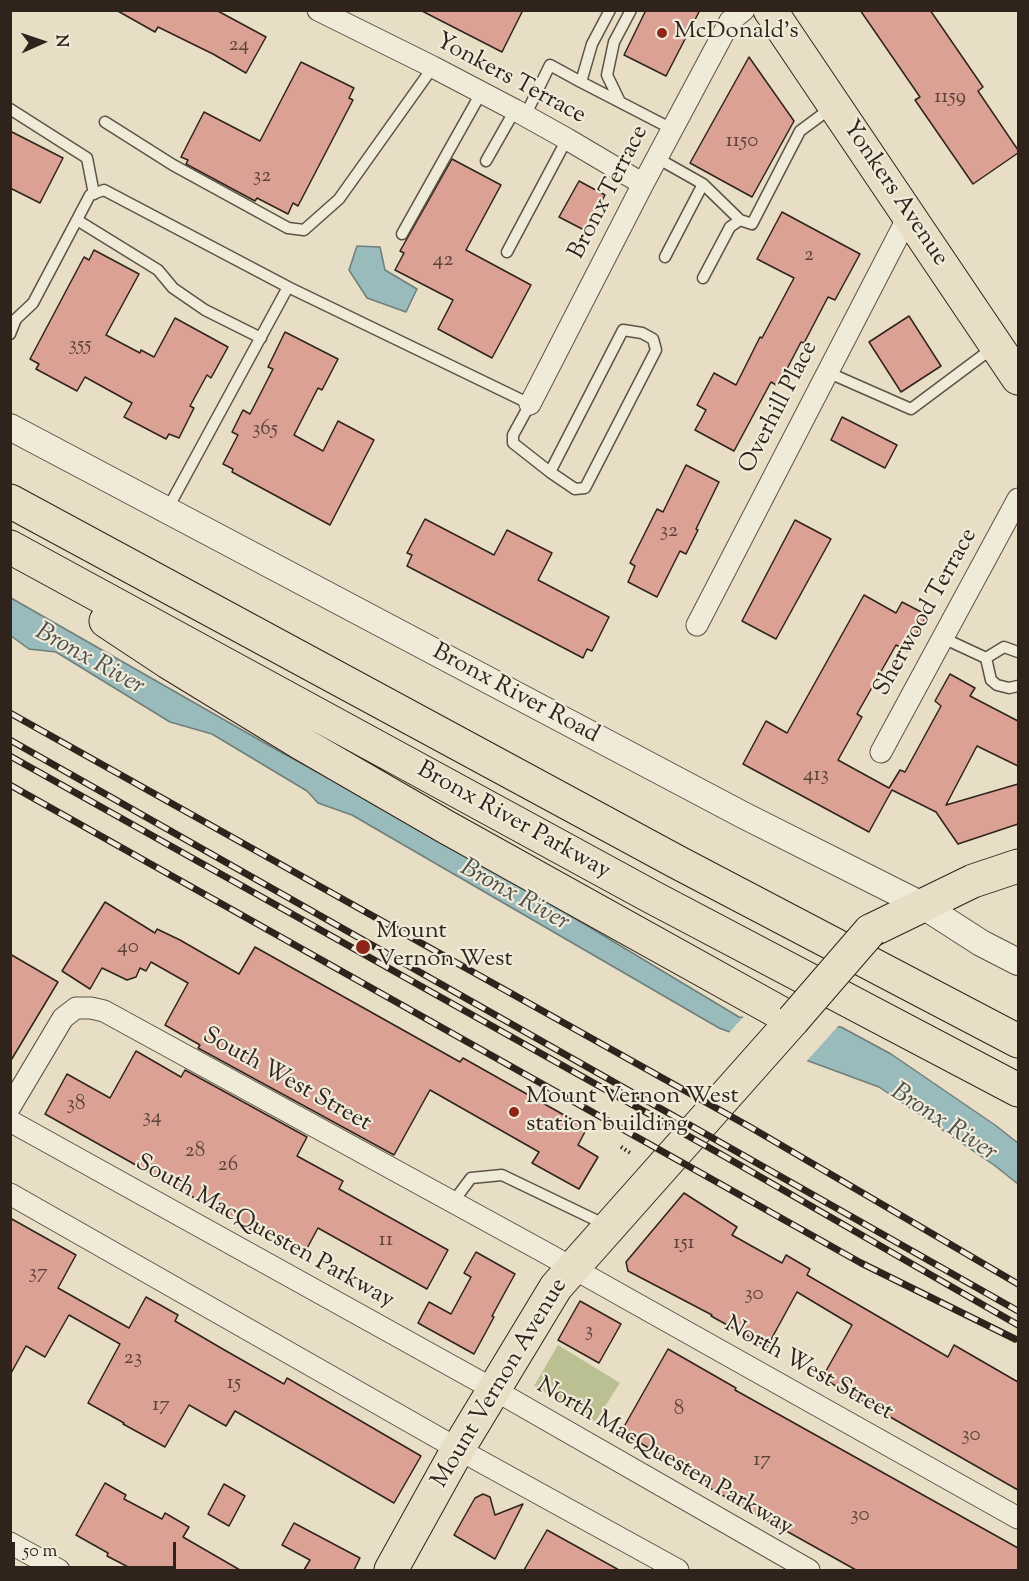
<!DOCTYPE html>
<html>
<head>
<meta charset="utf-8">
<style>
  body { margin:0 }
  #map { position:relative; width:1029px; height:1581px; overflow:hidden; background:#e8dec5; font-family:"Sorts Mill Goudy",serif }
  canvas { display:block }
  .frame { position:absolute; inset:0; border:12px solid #2f231c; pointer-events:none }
  .north { position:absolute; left:12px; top:12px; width:60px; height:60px; -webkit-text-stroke:4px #f0ead9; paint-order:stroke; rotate:87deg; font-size:16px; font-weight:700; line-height:24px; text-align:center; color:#2f231c }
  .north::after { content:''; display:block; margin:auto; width:21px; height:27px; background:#2f231c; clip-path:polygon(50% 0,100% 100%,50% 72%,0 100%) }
  .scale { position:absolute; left:12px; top:1542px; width:164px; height:27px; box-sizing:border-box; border:3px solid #2f231c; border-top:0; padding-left:8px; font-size:18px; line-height:21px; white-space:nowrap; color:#2f231c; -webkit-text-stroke:4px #f0ead9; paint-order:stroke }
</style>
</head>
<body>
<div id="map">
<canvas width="1029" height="1581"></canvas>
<div class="frame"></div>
<div class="north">N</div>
<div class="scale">50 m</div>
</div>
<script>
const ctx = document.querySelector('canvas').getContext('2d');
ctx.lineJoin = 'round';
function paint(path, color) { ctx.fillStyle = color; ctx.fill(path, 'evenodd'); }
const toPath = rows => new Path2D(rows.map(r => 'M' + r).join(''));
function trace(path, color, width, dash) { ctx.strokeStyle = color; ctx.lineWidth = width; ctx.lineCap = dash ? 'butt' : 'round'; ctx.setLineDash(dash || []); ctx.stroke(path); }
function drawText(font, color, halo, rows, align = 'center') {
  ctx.font = font + ' "Sorts Mill Goudy",serif'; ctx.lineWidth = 4.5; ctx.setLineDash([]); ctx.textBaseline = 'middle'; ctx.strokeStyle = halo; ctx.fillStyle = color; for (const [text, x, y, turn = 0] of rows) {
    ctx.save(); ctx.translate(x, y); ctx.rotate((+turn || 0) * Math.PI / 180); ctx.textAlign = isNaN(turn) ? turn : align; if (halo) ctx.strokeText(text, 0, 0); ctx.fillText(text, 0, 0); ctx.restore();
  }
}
paint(toPath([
  [558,1345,620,1383,595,1422,534,1386]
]), '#bac092');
const water = toPath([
  [357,246,380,247,385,270,417,289,406,312,367,298,349,270,357,246],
  [11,598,277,750,471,856,739,1017,841,1027,891,1054,995,1125,1018,1143,1018,1184,994,1165,879,1087,719,1028,352,815,318,803,307,791,212,734,170,722,56,652,29,649,11,636,11,598]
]);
paint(water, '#9bb');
trace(water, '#6f7e7b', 1.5);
paint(toPath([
  [745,1015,840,1024,805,1063,727,1035]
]), '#e8dec5');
const building = toPath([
  [116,10,216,10,266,37,246,73,213,54,158,27,155,32,116,10],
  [420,10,523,10,502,52,420,10],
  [646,10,700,10,666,76,624,55,646,10],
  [860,10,930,10,983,87,978,91,1018,150,1018,153,973,184,915,100,920,97,860,10],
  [749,57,794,121,752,197,690,163,749,57],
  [301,62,354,88,349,98,353,100,298,206,293,203,288,214,257,198,255,201,186,164,188,160,181,157,204,112,260,141,301,62],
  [10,131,63,158,40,203,10,188,10,131],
  [452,159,501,185,466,250,531,285,492,358,438,329,453,300,395,270,404,253,400,251,452,159],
  [579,181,605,195,586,231,559,217,579,181],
  [782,212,860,254,835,300,828,297,804,343,801,342,778,386,771,382,734,451,695,430,706,410,697,405,714,373,736,385,760,337,762,338,794,278,757,259,782,212],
  [94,250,139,274,106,335,140,353,141,350,154,357,175,318,228,347,211,378,207,375,190,406,194,408,179,438,169,434,166,439,124,417,132,403,85,377,77,391,36,369,39,364,30,359,84,257,89,260,94,250],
  [909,316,941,366,901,392,869,342,909,316],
  [285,332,338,359,322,390,318,388,294,435,323,451,338,421,374,440,330,525,232,472,233,469,223,464,238,435,232,432,243,410,250,414,273,369,268,367,285,332],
  [842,417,897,445,885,468,831,440,842,417],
  [686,465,719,482,696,529,698,530,686,554,680,551,657,597,628,582,635,566,630,563,657,509,663,512,686,465],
  [425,519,494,555,507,530,552,553,538,580,609,617,592,651,587,649,583,658,407,566,412,555,407,553,425,519],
  [795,520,831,539,776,639,742,621,795,520],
  [864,595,896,613,902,602,927,615,907,651,896,645,857,714,862,717,838,760,889,788,900,770,905,772,941,706,935,701,950,674,975,688,970,696,1018,721,1018,766,977,746,946,805,1018,784,1018,824,958,844,936,812,892,790,869,832,743,764,766,721,787,733,864,595],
  [105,902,155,933,157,929,180,940,239,974,255,947,460,1062,463,1058,587,1128,578,1145,598,1157,579,1189,532,1163,539,1152,430,1090,394,1155,198,1048,200,1045,165,1025,188,983,151,962,146,971,140,968,136,977,127,980,102,968,90,989,62,971,105,902],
  [10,954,58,982,10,1062,10,954],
  [136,1051,181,1077,185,1070,307,1137,297,1156,343,1181,339,1189,448,1250,427,1289,318,1228,305,1252,258,1227,255,1232,45,1114,67,1074,110,1098,136,1051],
  [684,1193,737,1227,732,1235,782,1263,786,1255,810,1269,807,1275,948,1357,954,1345,1018,1382,1018,1490,822,1378,852,1325,797,1292,767,1347,711,1316,712,1315,628,1271,626,1262,684,1193],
  [10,1218,76,1255,58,1288,129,1328,146,1297,178,1315,175,1321,221,1348,284,1384,287,1378,421,1456,394,1503,235,1411,226,1426,189,1405,165,1447,123,1424,124,1423,88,1403,120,1344,69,1315,45,1357,26,1346,10,1375,10,1218],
  [476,1252,515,1274,492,1316,494,1317,474,1354,418,1323,429,1302,451,1314,471,1277,464,1273,476,1252],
  [580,1301,621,1324,599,1363,558,1340,580,1301],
  [668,1349,736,1388,735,1390,1018,1548,1018,1570,856,1570,706,1486,708,1482,621,1432,668,1349],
  [105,1483,126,1495,124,1499,162,1519,165,1513,189,1527,183,1537,240,1570,134,1570,107,1556,108,1553,76,1535,105,1483],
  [224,1484,245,1496,229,1526,208,1514,224,1484],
  [483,1494,490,1497,495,1515,523,1504,495,1559,454,1535,475,1498,483,1494],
  [294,1523,360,1558,354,1570,304,1570,310,1560,282,1545,294,1523],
  [547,1530,619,1570,524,1570,547,1530]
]);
paint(building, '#daa194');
trace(building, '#2f231c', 1.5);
const service = toPath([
  [610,10,592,44,581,82,672,129],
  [620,102,607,75,614,42,631,10],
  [10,109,87,158,94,194],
  [525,116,550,65,581,82],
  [105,122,173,165,288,228,304,230,339,199,433,67],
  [657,158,703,184,740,220,730,227,703,278],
  [486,161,515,110],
  [77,220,158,270,173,288,205,310,261,338],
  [740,220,752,224,800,131,831,108],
  [402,234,481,93],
  [507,252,567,139],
  [665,257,703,184],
  [10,334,16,319,33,303,90,195,104,190,288,287,530,404,513,435,513,443,550,472,575,489,585,488,656,350,653,339,642,333,623,330,550,472],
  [827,372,911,409,994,347],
  [167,510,288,287],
  [943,638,986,658],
  [986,658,991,680,997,685,1009,688,1018,686],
  [986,658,1004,647,1018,652],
  [453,1202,471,1178,502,1175,606,1225]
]);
const minor = toPath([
  [318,10,433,67,515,110,567,139,643,184],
  [530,404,643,184,730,21,744,10],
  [697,625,909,215],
  [881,752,1018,499],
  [10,1107,63,1018,76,1008,91,1008,104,1011,546,1253,1018,1518],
  [10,1121,493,1389,809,1570],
  [10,1194,458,1449,678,1570],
  [10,1543,59,1570]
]);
const tertiary = toPath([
  [10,427,743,815,922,905,981,943,1018,962]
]);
const primary = toPath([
  [770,10,1018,378],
  [870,931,973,881,1018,866],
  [391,1570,458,1449,556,1287,793,1020]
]);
const motorway = toPath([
  [10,501,677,862,1018,1041],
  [10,547,652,897,1018,1090],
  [106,621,168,662,299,742,446,827,793,1020]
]);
trace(service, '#5d5246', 13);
trace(minor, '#5d5246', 23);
trace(tertiary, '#5d5246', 28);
trace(primary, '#2f231c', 35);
trace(motorway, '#2f231c', 35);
trace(toPath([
  [621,1147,632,1154]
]), '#2f231c', 4, [1.5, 3]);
trace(service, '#f0ead9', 10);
trace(minor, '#f0ead9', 21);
trace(tertiary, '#f0ead9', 26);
trace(primary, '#e8dec5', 33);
trace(motorway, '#e8dec5', 33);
const rail = toPath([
  [10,713,750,1127,1018,1284],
  [10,740,1018,1311],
  [10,756,724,1156,1018,1325],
  [10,785,861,1263,1015,1339]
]);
trace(rail, '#2f231c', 7);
trace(rail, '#f0ead9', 4.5, [14]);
const primaryBridge = toPath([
  [793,1020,870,931]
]);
trace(primaryBridge, '#2f231c', 35, []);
trace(primaryBridge, '#e8dec5', 33);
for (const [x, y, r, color] of [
  [662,33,6,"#8f2418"],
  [363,947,8,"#8f2418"],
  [514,1112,6,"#8f2418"]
]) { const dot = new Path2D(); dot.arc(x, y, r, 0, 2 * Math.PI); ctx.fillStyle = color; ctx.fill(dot); trace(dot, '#f0ead9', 2); }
drawText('21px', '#5a423a', null, [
  ["24",239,46],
  ["1159",950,98],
  ["1150",742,142],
  ["32",262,177],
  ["2",809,256],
  ["42",443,261],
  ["355",80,346],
  ["365",265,430],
  ["32",669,532],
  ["413",816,776],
  ["40",128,948],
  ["38",76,1105],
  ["34",152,1118],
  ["28",195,1152],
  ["26",228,1166],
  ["11",386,1241],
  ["151",684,1244],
  ["37",38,1274],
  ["30",754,1295],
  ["3",589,1332],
  ["23",133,1359],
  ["15",234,1384],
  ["17",161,1406],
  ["8",679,1410],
  ["30",971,1436],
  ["17",762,1461],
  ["30",860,1516]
]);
drawText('24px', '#2f231c', '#f0ead9', [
  ["McDonald's",674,33],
  ["Mount",376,933],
  ["Vernon West",376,961],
  ["Mount Vernon West",526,1098],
  ["station building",526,1126]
], 'left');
drawText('24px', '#2f231c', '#f0ead9', [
  ["Yonkers Terrace",510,80,28],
  ["Bronx Terrace",610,193,-63],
  ["Yonkers Avenue",894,194,56],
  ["Overhill Place",780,408,-63],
  ["Sherwood Terrace",927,613,-61],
  ["Bronx River Road",515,695,28],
  ["Bronx River Parkway",513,822,29],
  ["South West Street",286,1081,29],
  ["South MacQuesten Parkway",264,1233,29],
  ["North West Street",808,1370,29],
  ["Mount Vernon Avenue",501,1384,-59],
  ["North MacQuesten Parkway",664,1458,30]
]);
drawText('italic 26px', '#4f514c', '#f0ead9', [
  ["Bronx River",89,661,29],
  ["Bronx River",514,897,29],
  ["Bronx River",943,1124,33]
]);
</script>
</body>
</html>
